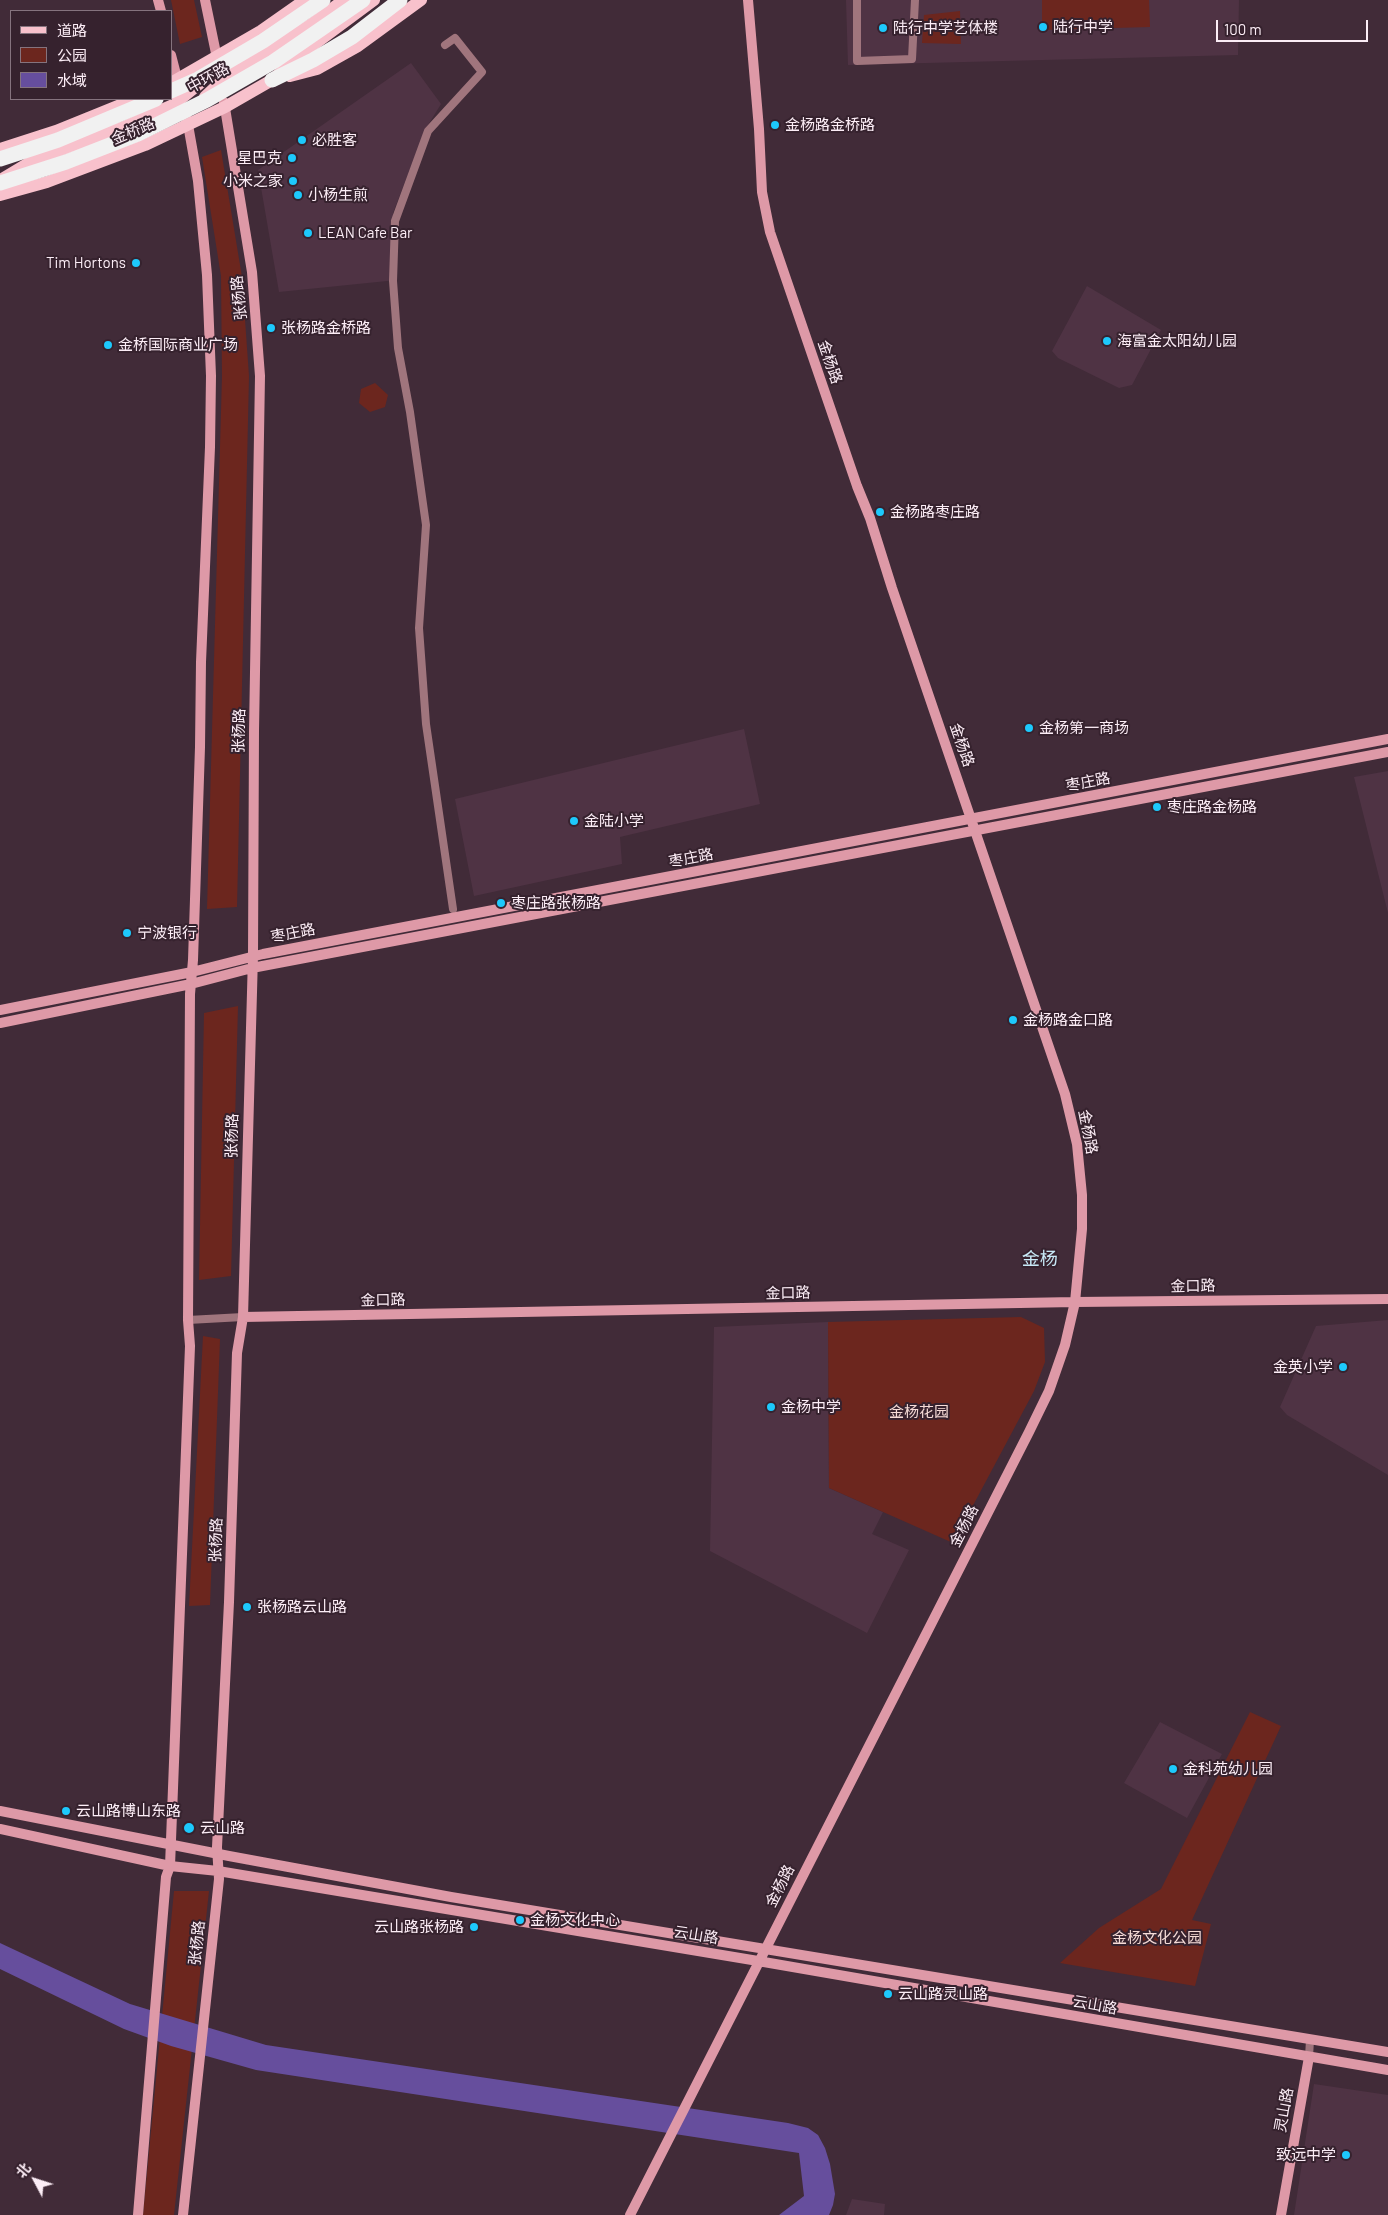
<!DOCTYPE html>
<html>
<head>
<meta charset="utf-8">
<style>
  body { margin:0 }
  #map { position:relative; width:1388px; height:2215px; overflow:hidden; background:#412b38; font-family:Barlow,"Noto Sans SC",sans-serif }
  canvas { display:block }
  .legend { position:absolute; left:10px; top:10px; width:162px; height:90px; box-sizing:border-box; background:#36222e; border:1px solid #85737e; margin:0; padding:6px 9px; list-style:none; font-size:15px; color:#fcedf6 }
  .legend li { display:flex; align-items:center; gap:10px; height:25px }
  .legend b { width:25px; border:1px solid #85737e }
  .north { position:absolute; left:10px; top:2155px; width:50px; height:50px; -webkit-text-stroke:4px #36222e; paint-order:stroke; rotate:310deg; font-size:14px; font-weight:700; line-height:20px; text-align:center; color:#fcedf6 }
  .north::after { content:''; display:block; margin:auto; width:18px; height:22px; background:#fcedf6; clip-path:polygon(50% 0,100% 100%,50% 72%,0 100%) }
  .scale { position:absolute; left:1216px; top:20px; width:152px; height:22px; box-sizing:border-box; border:2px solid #fcedf6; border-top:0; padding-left:6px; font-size:15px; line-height:18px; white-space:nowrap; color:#fcedf6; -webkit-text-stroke:4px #36222e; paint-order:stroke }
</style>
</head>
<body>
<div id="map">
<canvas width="1388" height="2215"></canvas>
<ul class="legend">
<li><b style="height:6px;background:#f8c1cc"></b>道路</li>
<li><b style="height:14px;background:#6c261e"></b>公园</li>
<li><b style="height:14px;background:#664e9d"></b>水域</li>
</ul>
<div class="north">北</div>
<div class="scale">100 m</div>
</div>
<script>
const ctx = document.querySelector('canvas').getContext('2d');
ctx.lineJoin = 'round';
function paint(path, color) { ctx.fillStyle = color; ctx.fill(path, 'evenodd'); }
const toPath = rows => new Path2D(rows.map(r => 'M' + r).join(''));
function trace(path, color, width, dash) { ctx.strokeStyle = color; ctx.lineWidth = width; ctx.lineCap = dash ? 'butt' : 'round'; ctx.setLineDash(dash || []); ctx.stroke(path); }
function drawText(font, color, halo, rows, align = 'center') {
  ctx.font = font + ' Barlow,"Noto Sans SC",sans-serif'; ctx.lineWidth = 4; ctx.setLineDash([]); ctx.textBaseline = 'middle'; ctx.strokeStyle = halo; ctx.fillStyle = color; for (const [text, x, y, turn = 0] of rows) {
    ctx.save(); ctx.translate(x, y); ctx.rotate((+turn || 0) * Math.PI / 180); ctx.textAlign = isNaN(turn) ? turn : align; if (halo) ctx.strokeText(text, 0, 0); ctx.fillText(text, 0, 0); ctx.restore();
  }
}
paint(toPath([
  [846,0,1239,0,1238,55,848,65],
  [411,63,441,104,425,130,393,213,397,280,279,292,258,170],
  [1087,286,1161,330,1132,385,1119,388,1058,358,1052,351],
  [744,729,760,804,620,837,622,864,474,896,455,799],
  [1388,771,1388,913,1354,777],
  [1388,1320,1388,1475,1287,1415,1280,1407,1316,1326],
  [828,1322,829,1488,883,1512,872,1534,909,1550,867,1633,710,1551,714,1327],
  [1160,1722,1222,1754,1187,1818,1124,1783],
  [1314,2084,1388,2095,1388,2215,1294,2215],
  [852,2199,885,2204,884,2215,846,2215]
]), '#4f3344');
paint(toPath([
  [171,0,194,0,202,37,180,44],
  [1042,0,1149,0,1150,27,1042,30],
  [960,11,961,44,922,43,924,15],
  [221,150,242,277,249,376,237,907,207,909,222,376,221,276,202,157],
  [375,383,388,395,385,407,370,412,359,403,361,389],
  [238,1006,231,1276,199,1280,204,1013],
  [1021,1317,1044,1328,1045,1362,1034,1391,953,1543,829,1488,828,1322],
  [203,1336,220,1339,210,1605,189,1606],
  [1250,1712,1281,1726,1192,1920,1211,1924,1195,1986,1060,1963,1099,1928,1161,1889],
  [174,1891,209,1891,174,2215,143,2215]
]), '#6c261e');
paint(toPath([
  [0,1943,130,2004,266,2045,788,2123,808,2128,818,2135,825,2148,830,2164,835,2194,833,2205,829,2215,779,2215,804,2196,799,2153,256,2070,171,2046,124,2029,0,1969]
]), '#664e9d');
trace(toPath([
  [857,0,857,61,912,59,915,0],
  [445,45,455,38,482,72,428,131,395,221,393,281,398,348,410,412,426,525,419,628,426,724,453,909],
  [188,1320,243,1317],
  [1309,2057,1310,2040]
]), '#a0757d', 8);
trace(toPath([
  [158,0,161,11],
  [205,0,218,63],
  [171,55,179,86],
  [0,1010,192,972,263,954,1388,739],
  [0,1023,191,984,252,968,1388,752],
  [243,1317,1075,1302,1388,1299],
  [0,1811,229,1856,451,1897,1388,2052],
  [0,1829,170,1866,218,1871,758,1961,1388,2070],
  [138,2215,166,1877,170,1866,190,1346,188,1320,190,994,193,960,200,747,201,662,210,447,211,376,207,275,198,181,187,119],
  [183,2215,219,1879,217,1847,229,1602,237,1353,243,1317,253,956,254,731,260,376,252,272,224,102],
  [630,2215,1029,1432,1049,1391,1065,1345,1075,1302,1082,1229,1082,1195,1077,1144,1065,1094,892,588,870,518,857,486,770,232,762,192,759,129,748,0],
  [1281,2215,1309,2057]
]), '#de99a7', 10);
trace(toPath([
  [290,76,317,69,358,46,421,0],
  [171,83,261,31,305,0],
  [205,97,221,82,239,69,311,24,344,0],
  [0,149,56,131,135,99],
  [4,178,34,160,123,127,173,105,200,83,217,58],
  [0,195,47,182,145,145,225,107,272,80,304,52,374,0]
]), '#f8c1cc', 12);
trace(toPath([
  [272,80,313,60,352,37,400,0],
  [0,159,58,140,156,99]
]), '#f1f1f1', 15);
trace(toPath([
  [171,91,198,79,263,41,323,0],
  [0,183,66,162,138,134,207,100,273,62,363,0]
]), '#f1f1f1', 15);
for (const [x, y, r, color] of [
  [1043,27,5,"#1dc9fc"],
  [883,28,5,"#1dc9fc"],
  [775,125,5,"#1dc9fc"],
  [302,140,5,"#1dc9fc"],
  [292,158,5,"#1dc9fc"],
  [293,181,5,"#1dc9fc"],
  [298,195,5,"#1dc9fc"],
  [308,233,5,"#1dc9fc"],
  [136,263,5,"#1dc9fc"],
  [271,328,5,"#1dc9fc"],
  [1107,341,5,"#1dc9fc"],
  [108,345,5,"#1dc9fc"],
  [880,512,5,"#1dc9fc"],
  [1029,728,5,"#1dc9fc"],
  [1157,807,5,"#1dc9fc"],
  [574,821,5,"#1dc9fc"],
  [501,903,5,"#1dc9fc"],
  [127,933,5,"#1dc9fc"],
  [1013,1020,5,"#1dc9fc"],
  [1343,1367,5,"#1dc9fc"],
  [771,1407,5,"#1dc9fc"],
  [247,1607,5,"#1dc9fc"],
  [1173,1769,5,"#1dc9fc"],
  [66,1811,5,"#1dc9fc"],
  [189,1828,6,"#1dc9fc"],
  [520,1920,5,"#1dc9fc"],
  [474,1927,5,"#1dc9fc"],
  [888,1994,5,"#1dc9fc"],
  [1346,2155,5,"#1dc9fc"]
]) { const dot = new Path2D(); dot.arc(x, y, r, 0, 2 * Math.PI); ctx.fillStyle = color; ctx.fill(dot); trace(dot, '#36222e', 2); }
drawText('15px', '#fcedf6', '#36222e', [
  ["陆行中学",1053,27],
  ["陆行中学艺体楼",893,28],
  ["金杨路金桥路",785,125],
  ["必胜客",312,140],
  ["星巴克",282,158,"right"],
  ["小米之家",283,181,"right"],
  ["小杨生煎",308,195],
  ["LEAN Cafe Bar",318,233],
  ["Tim Hortons",126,263,"right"],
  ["张杨路金桥路",281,328],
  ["海富金太阳幼儿园",1117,341],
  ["金桥国际商业广场",118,345],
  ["金杨路枣庄路",890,512],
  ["金杨第一商场",1039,728],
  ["枣庄路金杨路",1167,807],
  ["金陆小学",584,821],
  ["枣庄路张杨路",511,903],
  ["宁波银行",137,933],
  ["金杨路金口路",1023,1020],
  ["金英小学",1333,1367,"right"],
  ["金杨中学",781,1407],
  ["张杨路云山路",257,1607],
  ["金科苑幼儿园",1183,1769],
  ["云山路博山东路",76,1811],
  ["云山路",200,1828],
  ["金杨文化中心",530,1920],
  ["云山路张杨路",464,1927,"right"],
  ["云山路灵山路",898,1994],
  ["致远中学",1336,2155,"right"]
], 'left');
drawText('15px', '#fcedf6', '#36222e', [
  ["中环路",208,78,-29],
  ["金桥路",133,131,-23],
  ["张杨路",239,298,-96],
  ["金杨路",830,362,71],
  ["张杨路",239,731,-89],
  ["金杨路",962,745,71],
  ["枣庄路",1088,782,-11],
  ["枣庄路",691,858,-11],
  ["枣庄路",293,933,-11],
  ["金杨路",1088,1132,79],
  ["张杨路",232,1136,-89],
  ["金口路",1193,1286,-1],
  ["金口路",788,1293,-1],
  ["金口路",383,1300,-1],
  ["金杨路",964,1526,-63],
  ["张杨路",216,1540,-88],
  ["金杨路",780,1886,-63],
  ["云山路",696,1935,9],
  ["张杨路",197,1943,-84],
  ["云山路",1095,2005,10],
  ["灵山路",1284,2110,-80]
]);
drawText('15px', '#f6dbd7', '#36222e', [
  ["金杨花园",919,1412],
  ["金杨文化公园",1157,1938]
]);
drawText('18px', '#c8e9f7', '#36222e', [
  ["金杨",1040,1259]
]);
</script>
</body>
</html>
